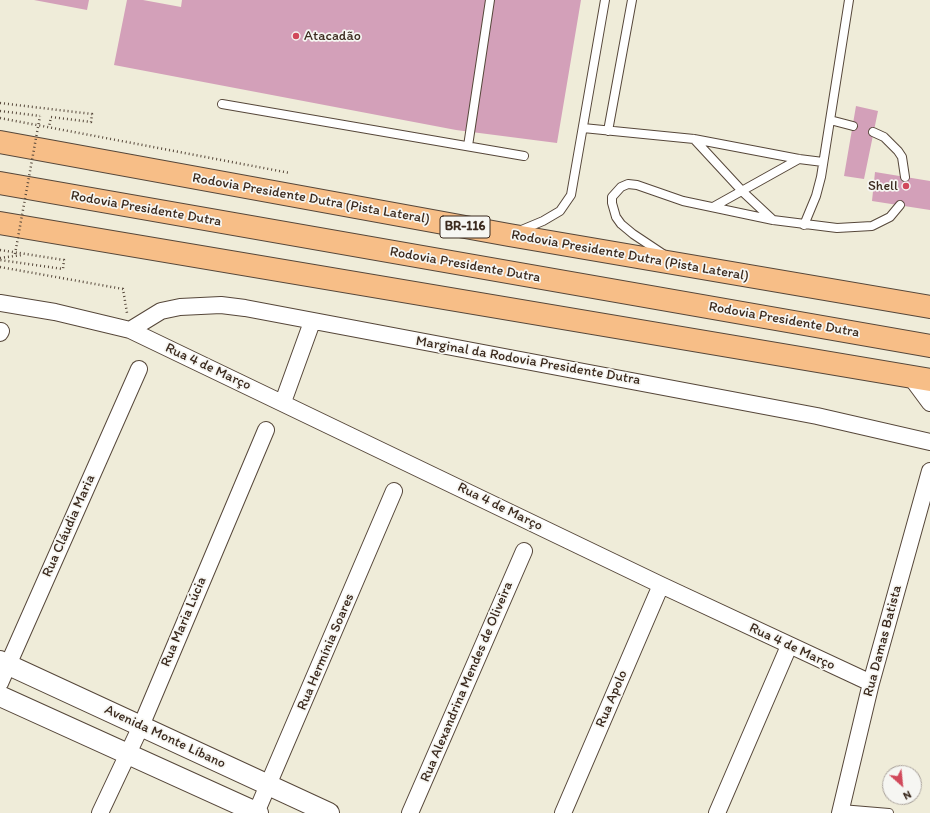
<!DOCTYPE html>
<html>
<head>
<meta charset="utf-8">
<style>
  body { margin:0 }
  #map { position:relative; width:930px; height:813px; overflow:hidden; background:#efecd9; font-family:Itim,sans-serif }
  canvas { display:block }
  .north { position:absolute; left:882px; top:765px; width:40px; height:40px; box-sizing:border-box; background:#f6f6f2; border:1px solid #aba49d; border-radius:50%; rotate:153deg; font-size:11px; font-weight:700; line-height:16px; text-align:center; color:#3b2a1e }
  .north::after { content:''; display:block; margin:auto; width:14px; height:18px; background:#d1495b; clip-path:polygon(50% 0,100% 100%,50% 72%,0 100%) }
</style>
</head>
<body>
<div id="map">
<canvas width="930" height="813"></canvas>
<div class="north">N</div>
</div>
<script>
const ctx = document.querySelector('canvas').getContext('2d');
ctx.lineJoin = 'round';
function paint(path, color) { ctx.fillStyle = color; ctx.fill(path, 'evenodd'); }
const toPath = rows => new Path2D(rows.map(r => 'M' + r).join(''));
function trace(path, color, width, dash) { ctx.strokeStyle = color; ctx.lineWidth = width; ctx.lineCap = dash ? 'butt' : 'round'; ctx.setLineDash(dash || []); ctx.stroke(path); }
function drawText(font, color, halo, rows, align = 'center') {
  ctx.font = font + ' Itim,sans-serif'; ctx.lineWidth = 3.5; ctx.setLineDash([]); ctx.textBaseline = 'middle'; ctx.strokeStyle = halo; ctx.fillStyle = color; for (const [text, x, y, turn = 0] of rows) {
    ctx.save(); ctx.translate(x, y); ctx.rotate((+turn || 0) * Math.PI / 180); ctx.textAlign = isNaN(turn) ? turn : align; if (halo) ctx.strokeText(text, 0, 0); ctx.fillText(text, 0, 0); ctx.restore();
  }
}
paint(toPath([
  [34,0,89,0,87,10],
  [127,0,143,0,181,7,182,0,581,0,557,143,456,130,114,65],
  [856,106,878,111,864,179,844,176],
  [875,172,930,181,930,210,872,201]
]), '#d3a0b9');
const service = toPath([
  [222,104,524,156],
  [830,120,853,126],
  [583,128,694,139,799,159,823,162],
  [608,131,632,0],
  [873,132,884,137,898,151,902,157,905,177],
  [694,139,743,192,773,220],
  [468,146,490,0],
  [713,207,799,159],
  [804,225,816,196,821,177,849,0],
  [519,231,543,221,560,211,571,195,605,0],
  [663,254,633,234,621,224,616,217,612,203,612,197,621,187,628,184,637,185,683,201,773,220,837,228,872,226,890,217,900,205],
  [841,809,889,813]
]);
const minor = toPath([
  [0,303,55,312,130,330,661,585,871,683],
  [130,330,161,311,180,307,221,305,245,308,817,416,930,442],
  [0,333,1,331],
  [910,376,930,403],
  [283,402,312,322],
  [0,683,139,369],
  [100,813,141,726,266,430],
  [256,813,394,491],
  [410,813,524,551],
  [563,813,661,585],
  [717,813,789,646],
  [840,813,871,683,930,471]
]);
const tertiary = toPath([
  [0,661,329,813],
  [0,696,258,813]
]);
const trunk = toPath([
  [0,142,509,235,930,307]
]);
const motorway = toPath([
  [0,183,930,346],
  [0,223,930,380]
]);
trace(service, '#56473a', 10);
trace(minor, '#56473a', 18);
trace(tertiary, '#56473a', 22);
trace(trunk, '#56473a', 24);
trace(motorway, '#56473a', 24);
trace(toPath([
  [0,103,92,114,91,122,51,117,49,127],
  [0,111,40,116],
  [0,118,290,173],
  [0,250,64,260,63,269,0,260],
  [0,258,22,255],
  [0,267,123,289,127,313]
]), '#56473a', 2.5, [1, 3]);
trace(service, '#fff', 8);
trace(minor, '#fff', 16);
trace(tertiary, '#fff', 20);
trace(trunk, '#f7be87', 22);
trace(motorway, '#f7be87', 22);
trace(toPath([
  [15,254,40,116]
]), '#56473a', 2.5, [1, 3]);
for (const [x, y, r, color] of [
  [296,36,4,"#d1495b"],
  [906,186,4,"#d1495b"]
]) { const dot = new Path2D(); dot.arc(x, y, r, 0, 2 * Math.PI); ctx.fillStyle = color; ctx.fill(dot); trace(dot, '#f6f6f2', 1.5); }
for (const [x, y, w] of [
  [465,227,50]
]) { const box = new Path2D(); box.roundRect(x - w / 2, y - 11, w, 22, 3); ctx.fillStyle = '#f6f6f2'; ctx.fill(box); trace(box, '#3b2a1e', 1); }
drawText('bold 13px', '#3b2a1e', null, [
  ["BR-116",465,227]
]);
drawText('14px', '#3b2a1e', '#f6f6f2', [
  ["Atacadão",304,36],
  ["Shell",898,186,"right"]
], 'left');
drawText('14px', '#3b2a1e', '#f6f6f2', [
  ["Rodovia Presidente Dutra (Pista Lateral)",311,199,10],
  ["Rodovia Presidente Dutra",146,209,10],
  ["Rodovia Presidente Dutra (Pista Lateral)",630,256,10],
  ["Rodovia Presidente Dutra",465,265,10],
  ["Rodovia Presidente Dutra",784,320,10],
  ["Marginal da Rodovia Presidente Dutra",528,361,10],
  ["Rua 4 de Março",208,367,25],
  ["Rua 4 de Março",500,507,26],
  ["Rua Cláudia Maria",69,526,-66],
  ["Rua Maria Lúcia",184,622,-67],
  ["Rua Damas Batista",883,641,-75],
  ["Rua 4 de Março",792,647,25],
  ["Rua Hermínia Soares",326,652,-67],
  ["Rua Alexandrina Mendes de Oliveira",467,682,-67],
  ["Rua Apolo",612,699,-67],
  ["Avenida Monte Líbano",165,737,25]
]);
</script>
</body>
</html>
